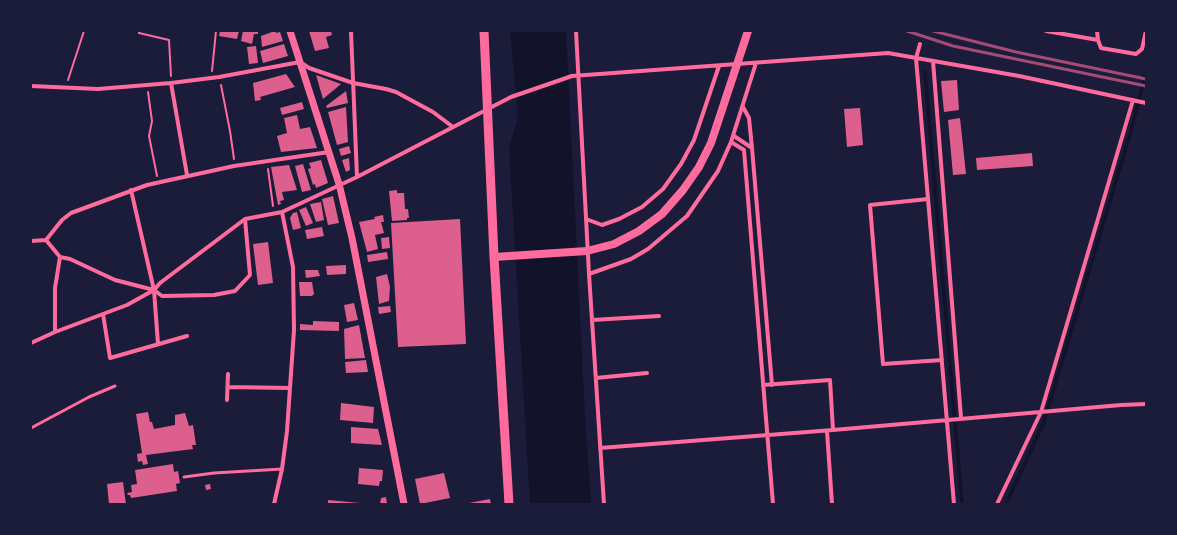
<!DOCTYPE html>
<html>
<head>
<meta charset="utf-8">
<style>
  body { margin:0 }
  #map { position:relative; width:1177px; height:535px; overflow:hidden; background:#1b1b3a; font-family:Poppins,sans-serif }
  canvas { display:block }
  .frame { position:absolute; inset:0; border:32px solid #1b1b3a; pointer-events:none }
</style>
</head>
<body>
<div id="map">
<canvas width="1177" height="535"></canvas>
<div class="frame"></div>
</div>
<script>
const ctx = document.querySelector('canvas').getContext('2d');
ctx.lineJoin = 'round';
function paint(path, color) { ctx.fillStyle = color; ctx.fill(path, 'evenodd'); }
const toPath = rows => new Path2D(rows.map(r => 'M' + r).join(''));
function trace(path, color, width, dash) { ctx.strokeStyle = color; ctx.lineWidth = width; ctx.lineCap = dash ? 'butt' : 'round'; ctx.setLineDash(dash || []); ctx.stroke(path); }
paint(toPath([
  [510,31,566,31,585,417,591,504,530,504,509,147,517,121,517,105]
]), '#12122b');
trace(toPath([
  [925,72,962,504],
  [1006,504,1044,422,1131,131,1146,72]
]), '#12122b', 3.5);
paint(toPath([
  [220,31,239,31,237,39,219,36],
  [243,31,258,31,258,34,254,34,252,44,241,41],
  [271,31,276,31,276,33,280,32,283,41,262,47,261,36,272,32],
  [309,31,331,31,332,35,326,37,329,48,315,51],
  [284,44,288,56,263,63,260,51],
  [256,46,258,63,249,64,247,47],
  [286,74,295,87,260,97,261,100,255,101,253,83],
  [316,75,341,84,323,99],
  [957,80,959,110,944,112,941,81],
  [346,91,348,103,327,108,326,106],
  [302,102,304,109,282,115,280,108],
  [346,107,348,142,337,145,328,112],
  [860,108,863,145,847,147,844,109],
  [297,115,300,129,310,127,317,148,281,152,277,136,287,133,284,118],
  [960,118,966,174,953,175,948,120],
  [349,146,351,153,341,156,339,149],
  [1032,153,1033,166,977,170,976,158],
  [349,158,350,170,346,172,342,160],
  [321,160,328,183,316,188,315,184,313,185,308,169,311,168,309,163],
  [303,164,311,190,302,192,295,166],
  [289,165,297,190,282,192,284,200,280,201,281,204,278,205,271,167],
  [397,190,397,193,404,193,405,209,408,209,409,218,407,218,407,220,392,221,389,191],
  [333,196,339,223,328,225,322,199],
  [321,202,324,220,316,222,310,204],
  [306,207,313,223,306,226,299,210],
  [297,212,301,228,293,230,290,218,293,213],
  [383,215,384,222,381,222,384,233,375,235,378,249,367,252,359,222,375,219,374,217],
  [460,219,466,344,398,347,391,223],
  [322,227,324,236,307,239,305,230],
  [389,237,390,248,382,249,381,238],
  [268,242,273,283,258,285,253,244],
  [387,252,388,259,368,262,367,255],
  [346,265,346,274,327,275,326,266],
  [305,270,318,270,320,276,306,278],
  [387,274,390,287,389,301,379,304,376,277],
  [299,282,312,282,314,294,312,296,300,296],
  [354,303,358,320,347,322,344,305],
  [390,306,391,312,379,314,378,307],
  [313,321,339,322,339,331,300,330,300,324,313,325],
  [359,325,365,358,345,359,344,329],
  [366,360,368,372,346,373,345,362],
  [341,403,374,407,373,423,340,420],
  [148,412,150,422,152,422,154,429,175,425,175,415,185,413,189,426,193,425,196,445,192,445,193,449,146,455,148,464,143,465,142,461,138,462,137,454,142,453,136,414],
  [351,427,378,429,382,445,351,443],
  [173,464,174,472,178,471,180,483,176,484,177,491,131,498,130,495,128,495,127,493,132,492,131,485,137,484,135,470],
  [359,468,383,470,382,481,380,481,379,486,358,484],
  [444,473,450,498,420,504,415,479],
  [123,482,126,504,109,504,107,484],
  [210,484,211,489,206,490,205,485],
  [386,497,387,504,380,504,381,498],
  [490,499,491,504,469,504,469,503],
  [328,500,360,503,360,504,328,504]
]), '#dd5f8e');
trace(toPath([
  [139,31,139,33,169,40,171,76],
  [212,71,216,31],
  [68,80,84,31],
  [221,85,230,131,234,159],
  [148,92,152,121,149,136,157,176],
  [268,169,273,206]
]), '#ff6b9d', 2);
trace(toPath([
  [31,428,89,397,115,386],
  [184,477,214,473,282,469]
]), '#ff6b9d', 3);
trace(toPath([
  [351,31,357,177],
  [576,31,589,274,604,504],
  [1046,31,1098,40,1097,31],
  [1098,40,1101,48,1136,54,1142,49,1146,31],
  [920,44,916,58,954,504],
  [933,61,961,418],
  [171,83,187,175],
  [31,86,98,89,171,83,219,77,300,62,309,68,353,83,386,89,396,92,433,112,453,127],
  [743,107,749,118,752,148],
  [734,136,752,148,772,385],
  [731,142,744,150,773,504],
  [131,190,154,290,158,344],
  [928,199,870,205,883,364,942,360],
  [586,219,602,225,619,219,642,207,663,189,681,164,694,140,719,66],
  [46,240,60,257,70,259,115,280,154,290,162,296,214,295,235,291,250,275,245,219],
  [31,241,46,240,62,220,71,213,147,185,234,166,329,152],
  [589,274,631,259,648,249,687,216,718,171,731,142,756,63],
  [103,314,110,358,187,336],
  [592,320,659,316],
  [55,332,55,288,60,257],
  [31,343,55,332,127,305,154,290,160,283,245,219,282,212,357,177,511,97,572,76,888,53,1019,76,1146,103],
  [596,378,647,373],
  [763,385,830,380,833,430],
  [228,387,290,388],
  [227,400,228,374],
  [827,431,832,504],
  [600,448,833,430,1121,405,1146,404],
  [274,504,282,469,287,431,294,330,293,267,282,212],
  [997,504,1041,412,1133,100]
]), '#ff6b9d', 4);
trace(toPath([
  [290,31,339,184,352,238,404,504]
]), '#ff6b9d', 7);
trace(toPath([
  [494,257,587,251,614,244,639,231,662,214,683,190,699,167,711,143,748,31]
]), '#ff6b9d', 8);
trace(toPath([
  [484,31,494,257,509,504]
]), '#ff6b9d', 9);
trace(toPath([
  [907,31,953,46,1146,86],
  [933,31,1016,52,1146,79]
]), '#a44b75', 3);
</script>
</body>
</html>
